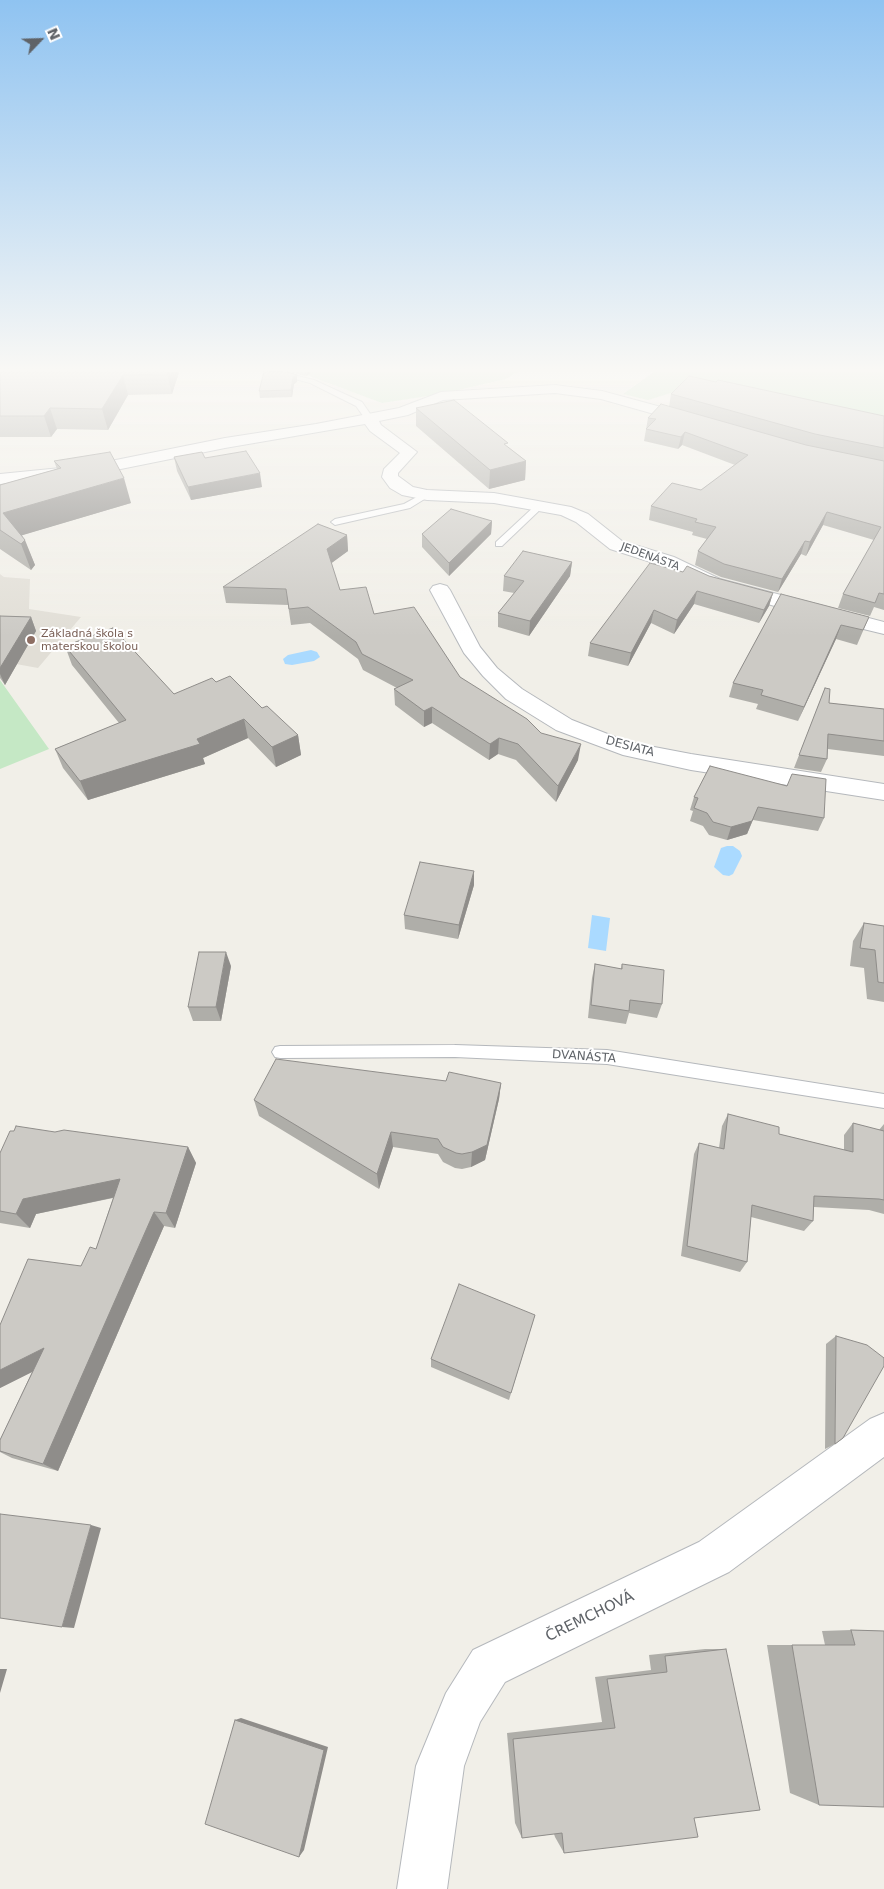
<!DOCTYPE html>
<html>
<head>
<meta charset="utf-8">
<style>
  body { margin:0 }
  #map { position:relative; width:884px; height:1889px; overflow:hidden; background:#f1efe8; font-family:"DejaVu Sans",sans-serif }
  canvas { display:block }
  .north { position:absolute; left:15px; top:15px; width:50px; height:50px; -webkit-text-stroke:4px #fff; paint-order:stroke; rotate:66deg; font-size:14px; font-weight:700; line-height:20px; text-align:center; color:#5f6368 }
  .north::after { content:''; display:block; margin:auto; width:18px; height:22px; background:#5f6368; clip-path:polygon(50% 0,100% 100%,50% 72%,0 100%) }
</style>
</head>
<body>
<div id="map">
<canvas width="884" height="1889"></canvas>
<div class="north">N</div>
</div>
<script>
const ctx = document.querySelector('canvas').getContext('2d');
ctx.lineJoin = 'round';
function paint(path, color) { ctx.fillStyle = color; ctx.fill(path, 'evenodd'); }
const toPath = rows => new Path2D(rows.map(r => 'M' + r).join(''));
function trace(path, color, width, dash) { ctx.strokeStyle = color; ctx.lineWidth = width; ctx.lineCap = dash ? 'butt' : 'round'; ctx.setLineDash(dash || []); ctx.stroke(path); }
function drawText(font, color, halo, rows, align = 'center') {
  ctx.font = font + ' "DejaVu Sans",sans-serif'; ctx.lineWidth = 4; ctx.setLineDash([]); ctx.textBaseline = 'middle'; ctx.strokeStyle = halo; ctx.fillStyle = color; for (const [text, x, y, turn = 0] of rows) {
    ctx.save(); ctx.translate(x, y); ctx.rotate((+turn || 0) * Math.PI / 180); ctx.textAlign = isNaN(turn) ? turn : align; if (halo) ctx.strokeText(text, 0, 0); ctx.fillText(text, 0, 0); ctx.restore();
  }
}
paint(toPath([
  [0,574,4,577,30,579,29,609,81,617,38,668,16,664,0,670]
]), '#e1ded6');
paint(toPath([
  [299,372,517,372,506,379,441,394,382,403],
  [654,372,884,372,884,418,700,384,648,400,623,394],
  [0,680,49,749,0,769]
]), '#c5e8c5');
paint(toPath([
  [311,650,317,652,320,657,314,661,292,665,285,664,283,659,288,655],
  [727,846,733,846,740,851,742,856,733,874,729,876,723,875,714,867,721,848],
  [592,915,610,918,606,951,588,948]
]), '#aadaff');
const service = toPath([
  [268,372,281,372,314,380,362,402,373,418,366,420,356,406,310,383,268,372],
  [424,493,431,495,410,508,335,525,331,522,335,519,404,504,424,493],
  [538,503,545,505,502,546,496,546,496,542,538,503],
  [455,1045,607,1050,884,1094,884,1108,607,1064,455,1057,280,1058,275,1057,272,1052,275,1047,280,1046,455,1045]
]);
const minor = toPath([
  [555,385,602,391,698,417,701,420,698,423,693,425,601,399,555,393,443,400,408,415,379,421,381,425,417,452,398,473,398,476,413,487,427,490,494,493,571,507,588,514,622,541,674,557,720,579,884,622,884,634,818,618,706,587,660,565,610,549,576,522,561,515,494,503,427,500,402,495,390,488,382,477,384,469,400,453,370,431,365,424,225,448,91,475,0,484,0,474,91,465,225,438,316,424,399,408,441,392,555,385],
  [440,584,447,586,450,590,480,647,497,668,522,689,572,720,628,742,691,754,884,784,884,800,691,770,623,755,556,730,506,699,483,676,464,653,430,590,433,586,440,584],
  [884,1413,884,1457,729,1572,505,1682,480,1722,464,1766,447,1889,397,1889,416,1766,446,1693,473,1650,699,1542,870,1419,884,1413]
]);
trace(service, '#b5b8bc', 2);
trace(minor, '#b5b8bc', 2);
paint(service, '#fff');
paint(minor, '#fff');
paint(toPath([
  [0,372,179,372,172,394,128,395,108,430,57,429,51,437,0,437],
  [289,372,312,372,306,376],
  [297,375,297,382,294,384,292,397,260,398,259,391],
  [671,394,884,416,884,610,874,607,870,616,838,608,843,594,874,540,823,525,806,556,801,554,778,592,721,577,695,565,698,551,707,539,692,535,693,532,649,520,651,506,701,490,735,465,682,445,678,449,644,441,648,418,669,407],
  [416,408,508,447,526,461,525,480,489,489,416,426],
  [174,457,205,458,262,487,191,500,177,471],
  [54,461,131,503,22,535,35,565,31,570,0,549,0,485,57,469],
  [492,521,491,534,449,576,422,547,422,534],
  [347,535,348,551,331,563,340,590,374,614,460,677,578,760,556,802,516,760,498,754,489,760,432,723,424,727,395,705,394,689,397,688,363,670,358,659,310,623,291,625,288,605,226,603,223,587],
  [572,562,570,576,529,636,498,627,498,613,514,593,503,591,504,576],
  [709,576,773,593,769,606,759,623,694,604,674,634,651,623,628,666,588,656,590,643],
  [781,594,869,617,857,645,836,639,798,721,756,709,758,704,729,697,733,683],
  [0,616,31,617,36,631,5,685,0,678],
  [65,646,174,694,216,682,262,708,298,735,301,755,276,767,248,738,203,758,205,764,88,800,63,768,55,749,119,723,72,665],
  [825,688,829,703,884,709,884,756,828,749,827,759,821,772,794,768],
  [710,766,824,818,818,831,753,820,747,834,727,840,709,835,703,826,690,821,693,811,690,810,694,797],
  [474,871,474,885,458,939,405,929,404,915],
  [864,923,884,926,884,1002,867,999,864,968,850,966,853,941],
  [595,964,621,969,622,964,662,1004,657,1018,629,1013,626,1024,588,1018,592,978],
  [231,966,221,1021,193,1021,188,1007],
  [446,1081,501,1083,499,1099,485,1160,471,1167,462,1169,455,1168,443,1162,438,1154,393,1147,379,1189,259,1116,254,1100],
  [728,1114,779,1134,844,1150,844,1135,853,1123,879,1130,884,1124,884,1214,869,1210,814,1207,813,1221,804,1231,751,1217,747,1262,740,1272,681,1256,694,1154,699,1143,719,1148,722,1126],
  [55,1132,188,1147,196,1163,175,1228,164,1226,58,1471,12,1458,0,1452,0,1440,32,1372,0,1388,0,1325,81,1266,96,1249,113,1198,36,1214,30,1228,0,1223,0,1153],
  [535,1315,509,1400,431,1367,431,1359],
  [836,1336,835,1444,825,1449,826,1344],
  [851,1630,884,1631,819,1805,790,1793,767,1645,825,1645,822,1631],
  [705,1649,726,1649,694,1818,564,1853,555,1837,554,1834,522,1838,515,1823,507,1733,602,1722,595,1677,651,1670,649,1655]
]), '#afaea9');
paint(toPath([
  [168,372,179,372,172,394,167,374],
  [305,372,312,372,306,376],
  [123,375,128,395,108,430,102,409],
  [297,375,297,382,294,384,292,397,291,390,293,377],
  [50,408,57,429,51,437,44,416],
  [685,432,682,445,678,449,681,437],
  [526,461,525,480,489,489,490,470],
  [260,473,262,487,191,500,188,487],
  [124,478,131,503,13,538,3,513],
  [827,512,823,525,806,556,810,542],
  [492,521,491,534,449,576,449,563],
  [347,535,348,551,329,565,327,549],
  [25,540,35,565,31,570,21,544],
  [805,541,801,554,778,592,782,579],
  [572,562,570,576,529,636,530,621],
  [697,591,694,604,674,634,677,620],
  [773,593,769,606,759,623,764,610],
  [654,610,651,623,628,666,631,653],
  [31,617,36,631,5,685,0,674,0,668],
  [841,625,836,639,798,721,804,707],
  [432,707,432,723,424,727,424,711],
  [244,719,248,738,203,758,205,764,88,800,80,781,197,739],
  [298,735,301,755,276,767,272,747],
  [499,738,498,754,489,760,490,744],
  [581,744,578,760,556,802,558,786],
  [758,807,747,834,727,840,731,827],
  [474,871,474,885,458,939,459,925],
  [226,952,231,966,221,1021,216,1007],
  [501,1083,499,1099,485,1160,471,1167,472,1152],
  [391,1132,393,1147,379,1189,377,1174],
  [188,1147,196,1163,175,1228,166,1213],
  [120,1179,130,1194,36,1214,30,1228,16,1214,23,1199],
  [154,1212,164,1226,58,1471,43,1464],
  [44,1348,58,1359,0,1388,0,1370],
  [91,1525,101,1528,74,1628,62,1627],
  [0,1669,7,1669,0,1693],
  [241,1718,328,1747,304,1850,299,1857,235,1720]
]), '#8f8d8a');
const building = toPath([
  [0,372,168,372,167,374,123,375,102,409,50,408,44,416,0,416,0,372],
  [264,372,287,372,297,375,293,377,291,390,259,391,264,372],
  [689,376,716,382,718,380,884,416,884,448,815,434,671,394,689,376],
  [454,400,508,443,504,444,526,461,490,470,416,408,454,400],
  [661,404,806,445,884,461,884,594,879,593,875,603,843,594,881,527,827,512,810,542,805,541,782,579,724,564,698,551,716,527,695,522,697,519,651,506,672,483,701,490,748,455,685,432,681,437,646,429,656,419,648,418,661,404],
  [246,451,260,473,188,487,174,457,202,452,205,458,246,451],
  [110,452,124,478,3,513,25,540,21,544,0,530,0,485,61,468,54,461,110,452],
  [451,509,492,521,449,563,422,534,451,509],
  [318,524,347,535,327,549,340,590,366,587,374,614,414,607,460,677,527,719,541,733,581,744,558,786,518,744,499,738,490,744,432,707,424,711,394,689,413,680,362,654,356,642,308,607,289,609,286,589,223,587,318,524],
  [523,551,572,562,530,621,498,613,524,581,504,576,523,551],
  [650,563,683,572,687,566,709,576,773,593,764,610,697,591,677,620,654,610,631,653,590,643,650,563],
  [781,594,869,617,863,630,841,625,804,707,761,695,763,690,733,683,781,594],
  [0,616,31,617,0,668,0,616],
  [113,628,174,694,212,678,216,682,230,676,262,708,267,706,298,735,272,747,244,719,197,739,200,744,80,781,55,749,126,720,65,646,113,628],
  [825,688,830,689,829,703,884,709,884,741,828,734,827,759,799,755,825,688],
  [710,766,787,786,792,774,826,779,824,818,758,807,752,821,731,827,713,822,707,813,694,808,698,798,694,797,710,766],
  [420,862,474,871,459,925,404,915,420,862],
  [864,923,884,926,884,983,878,982,875,950,860,948,864,923],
  [199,952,226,952,216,1007,188,1007,199,952],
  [595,964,622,969,622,964,664,970,662,1004,630,1000,629,1011,591,1005,595,964],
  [276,1059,446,1081,449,1072,501,1083,487,1145,472,1152,462,1154,456,1153,443,1147,438,1139,391,1132,377,1174,254,1100,276,1059],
  [728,1114,779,1127,779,1134,853,1152,853,1123,884,1131,884,1200,879,1199,814,1196,813,1221,752,1205,747,1262,687,1246,699,1143,724,1149,728,1114],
  [16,1126,55,1132,64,1130,188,1147,166,1213,154,1212,43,1464,0,1451,0,1440,44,1348,0,1370,0,1325,28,1259,81,1266,90,1247,96,1249,120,1179,23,1199,16,1214,0,1211,0,1153,10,1131,14,1131,16,1126],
  [459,1284,535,1315,511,1393,431,1359,459,1284],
  [836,1336,867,1345,884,1358,884,1366,843,1438,835,1444,836,1336],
  [0,1514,91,1525,62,1627,0,1618,0,1514],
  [851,1630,884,1631,884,1807,819,1805,792,1645,855,1645,851,1630],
  [726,1649,760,1810,694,1818,698,1837,632,1845,564,1853,562,1833,522,1838,513,1739,615,1728,607,1679,667,1672,665,1656,726,1649],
  [235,1720,324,1750,299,1857,205,1824,235,1720]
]);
paint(building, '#cccac5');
trace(building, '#8f8d8a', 1);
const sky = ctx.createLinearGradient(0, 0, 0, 637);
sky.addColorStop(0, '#8fc3f1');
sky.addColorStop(0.58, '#f9f8f5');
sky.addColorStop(1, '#f9f8f500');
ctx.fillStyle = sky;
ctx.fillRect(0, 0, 884, 637);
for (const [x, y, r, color] of [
  [31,640,5,"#8d6e63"]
]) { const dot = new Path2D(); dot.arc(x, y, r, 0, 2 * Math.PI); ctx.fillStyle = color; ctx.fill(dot); trace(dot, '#fff', 2); }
drawText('11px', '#5f6368', '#fff', [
  ["JEDENÁSTA",650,557,20]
]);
drawText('11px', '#785e54', '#fff', [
  ["Základná škola s",41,634],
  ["materskou školou",41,647]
], 'left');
drawText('12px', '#5f6368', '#fff', [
  ["DESIATA",630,747,15],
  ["DVANÁSTA",584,1057,4]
]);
drawText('15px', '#5f6368', '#fff', [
  ["ČREMCHOVÁ",590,1617,-26]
]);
</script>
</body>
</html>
